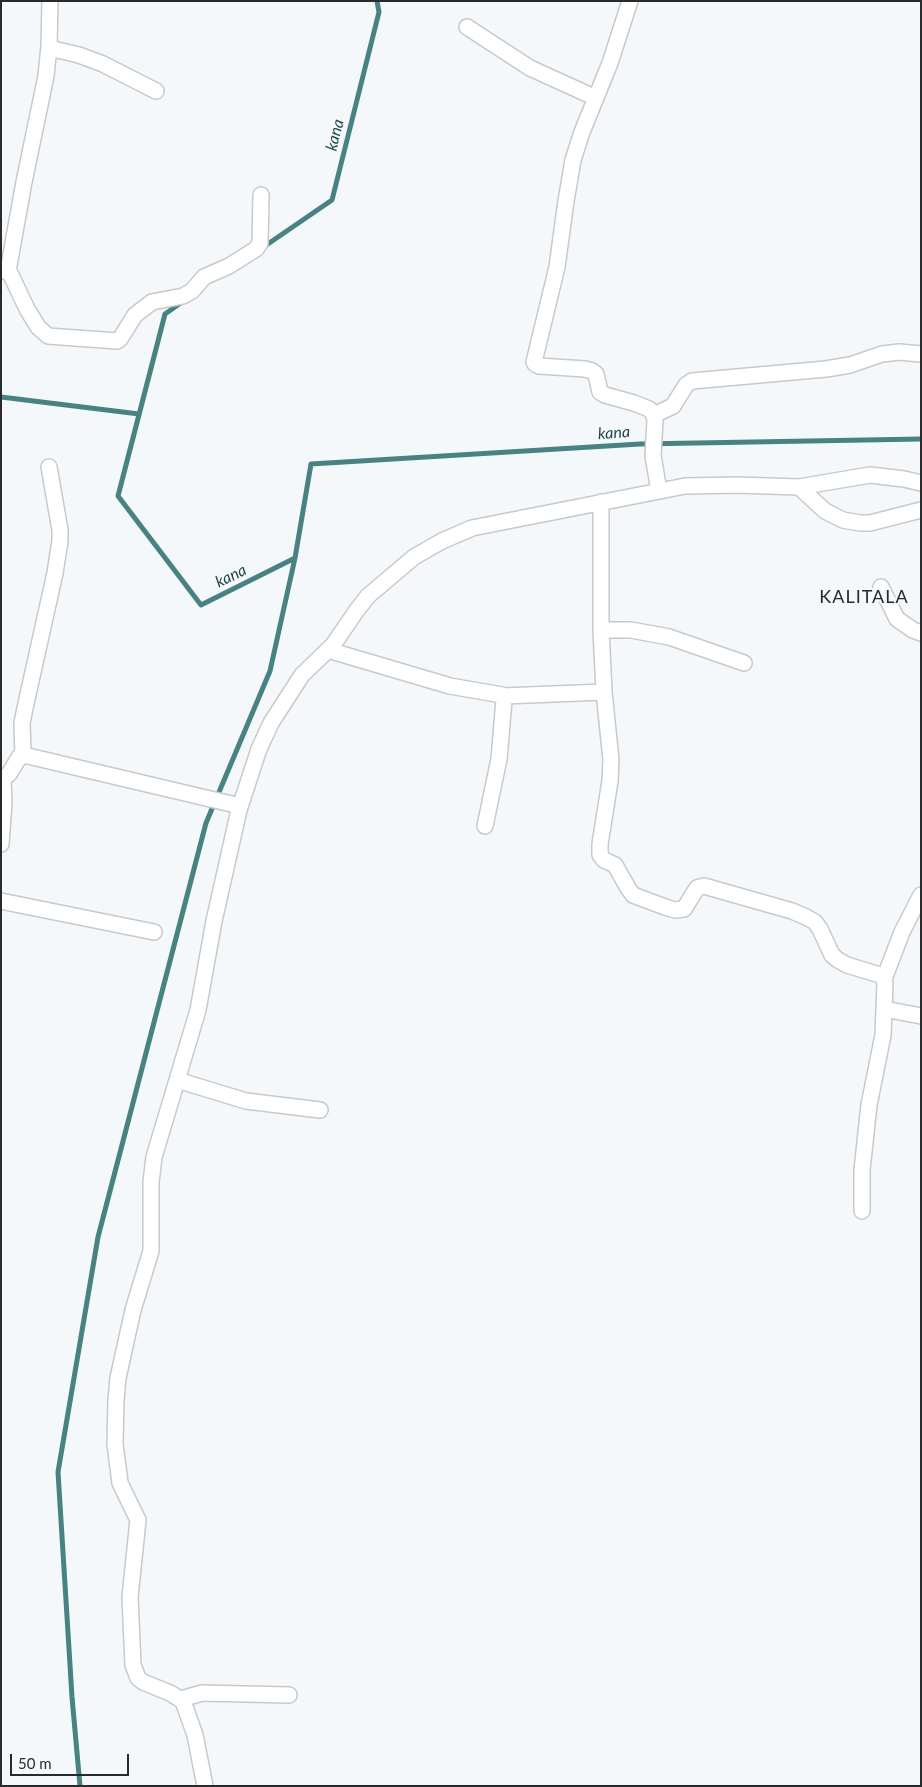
<!DOCTYPE html>
<html>
<head>
<meta charset="utf-8">
<style>
  body { margin:0 }
  #map { position:relative; width:922px; height:1787px; overflow:hidden; background:#f5f8fa; font-family:Lato,sans-serif }
  canvas { display:block }
  .frame { position:absolute; inset:0; border:2px solid #292a2b; pointer-events:none }
  .scale { position:absolute; left:10px; top:1754px; width:119px; height:22px; box-sizing:border-box; border:2px solid #292a2b; border-top:0; padding-left:6px; font-size:15px; line-height:18px; white-space:nowrap; color:#292a2b; -webkit-text-stroke:4px #f5f8fa; paint-order:stroke }
</style>
</head>
<body>
<div id="map">
<canvas width="922" height="1787"></canvas>
<div class="frame"></div>
<div class="scale">50 m</div>
</div>
<script>
const ctx = document.querySelector('canvas').getContext('2d');
ctx.lineJoin = 'round';
const toPath = rows => new Path2D(rows.map(r => 'M' + r).join(''));
function trace(path, color, width, dash) { ctx.strokeStyle = color; ctx.lineWidth = width; ctx.lineCap = dash ? 'butt' : 'round'; ctx.setLineDash(dash || []); ctx.stroke(path); }
function drawText(font, color, halo, rows, align = 'center') {
  ctx.font = font + ' Lato,sans-serif'; ctx.lineWidth = 4.5; ctx.setLineDash([]); ctx.textBaseline = 'middle'; ctx.strokeStyle = halo; ctx.fillStyle = color; for (const [text, x, y, turn = 0] of rows) {
    ctx.save(); ctx.translate(x, y); ctx.rotate((+turn || 0) * Math.PI / 180); ctx.textAlign = isNaN(turn) ? turn : align; if (halo) ctx.strokeText(text, 0, 0); ctx.fillText(text, 0, 0); ctx.restore();
  }
}
trace(toPath([
  [262,248,332,200,379,12,377,1],
  [182,302,165,314,118,496,201,605,295,558,311,464,640,444,921,439],
  [1,397,139,414],
  [80,1786,72,1697,58,1472,98,1237,206,823,270,671,295,558]
]), '#498283', 5);
const minor = toPath([
  [630,1,610,63,582,132,573,160,566,201,557,267,534,362,535,364,539,366,585,369,592,371,596,374,600,392,605,395,634,403,649,409,653,413,655,420,653,456,659,491],
  [467,27,530,68,596,98],
  [49,48,79,55,103,64,156,91],
  [1,270,10,273,27,309,38,327,48,336,117,341,120,339,135,315,152,302,183,296,192,291,204,277,229,266,256,249,260,243,261,195],
  [8,271,24,182,46,76,49,46,50,1],
  [654,415,673,406,686,385,692,381,826,369,850,365,882,354,891,353,899,352,921,354],
  [799,487,825,511,843,520,860,523,870,523,921,510],
  [601,502,601,630,604,692,611,760,610,781,600,844,600,855,604,860,615,865,628,888,633,895,665,907,675,910,684,909,697,888,704,886,792,911,806,917,815,922,820,929,832,955,838,960,847,965,880,975,884,979,885,983,883,1035,869,1105,862,1170,862,1211],
  [881,587,897,619,913,630,921,633],
  [601,630,631,630,669,637,744,663],
  [328,650,450,686,502,695,504,700,499,759,485,826],
  [503,696,604,692],
  [23,756,22,723,25,708,55,573,60,541,60,530,49,467],
  [1,780,9,774,20,756,28,756,240,806],
  [1,844,4,803,3,780],
  [1,901,154,932],
  [884,979,902,932,921,895],
  [884,1009,921,1016],
  [177,1080,246,1101,320,1110],
  [181,1699,202,1693,289,1695],
  [205,1786,195,1735,183,1701,170,1693,143,1682,138,1678,133,1665,130,1597,138,1520,120,1483,115,1444,116,1400,118,1378,133,1310,151,1251,151,1182,154,1157,198,1010,214,921,239,810,259,749,271,723,302,675,333,645,357,610,368,596,414,557,442,541,472,528,685,486,737,485,799,487,870,475,904,479,921,483]
]);
trace(minor, '#c7c9cb', 18);
trace(minor, '#fff', 15);
drawText('italic 16px', '#1f4646', '#f5f8fa', [
  ["kana",335,135,-76],
  ["kana",614,433,-4],
  ["kana",231,576,-26]
]);
ctx.letterSpacing = '1px';
drawText('18px', '#292a2b', '#f5f8fa', [
  ["KALITALA",864,597]
]);
ctx.letterSpacing = '0px';
</script>
</body>
</html>
